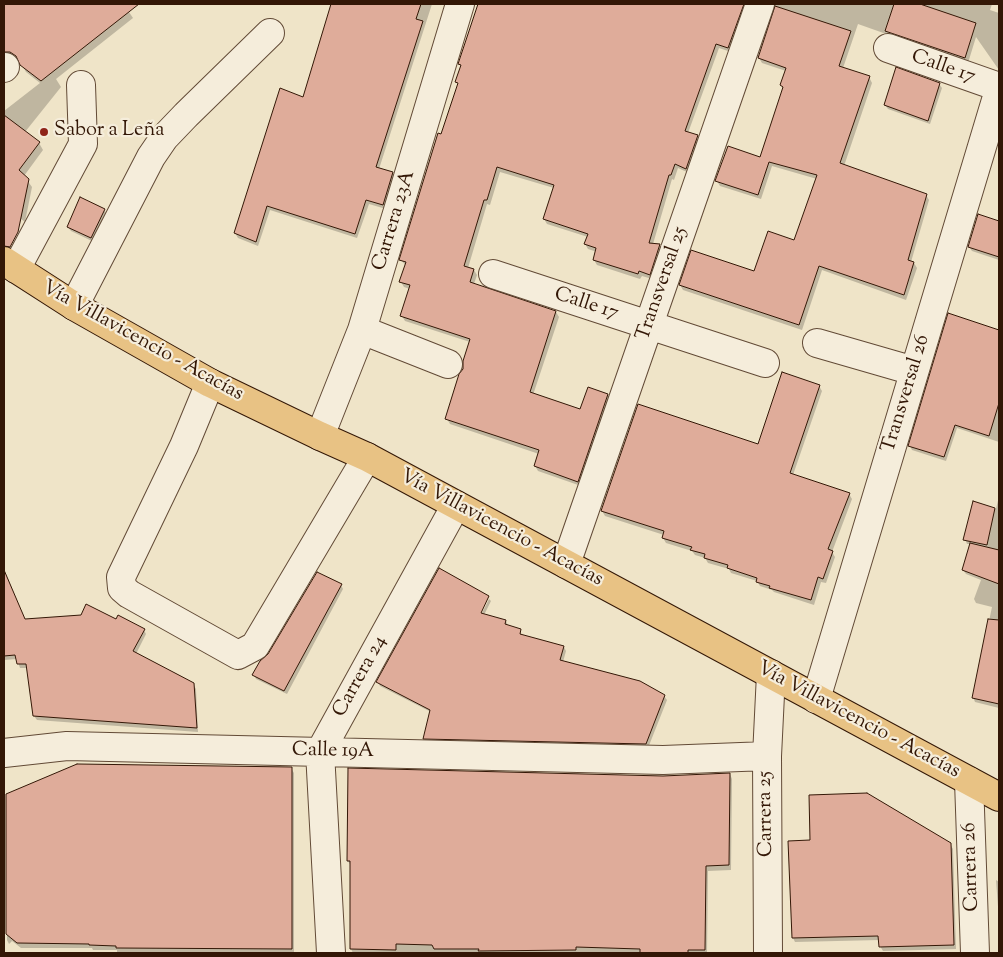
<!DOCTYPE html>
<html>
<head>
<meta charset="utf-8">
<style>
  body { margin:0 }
  #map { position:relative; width:1003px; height:957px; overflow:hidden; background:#efe4c8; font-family:"Sorts Mill Goudy",serif }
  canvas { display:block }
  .frame { position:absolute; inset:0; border:5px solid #331706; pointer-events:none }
</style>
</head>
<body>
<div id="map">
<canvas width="1003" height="957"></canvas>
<div class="frame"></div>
</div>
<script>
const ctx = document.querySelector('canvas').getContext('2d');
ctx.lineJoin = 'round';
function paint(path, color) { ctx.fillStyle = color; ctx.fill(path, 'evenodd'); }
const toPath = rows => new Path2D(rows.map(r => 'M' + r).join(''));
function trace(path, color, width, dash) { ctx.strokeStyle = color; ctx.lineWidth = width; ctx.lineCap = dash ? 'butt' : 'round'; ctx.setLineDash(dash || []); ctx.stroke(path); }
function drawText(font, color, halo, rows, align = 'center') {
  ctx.font = font + ' "Sorts Mill Goudy",serif'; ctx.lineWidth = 4.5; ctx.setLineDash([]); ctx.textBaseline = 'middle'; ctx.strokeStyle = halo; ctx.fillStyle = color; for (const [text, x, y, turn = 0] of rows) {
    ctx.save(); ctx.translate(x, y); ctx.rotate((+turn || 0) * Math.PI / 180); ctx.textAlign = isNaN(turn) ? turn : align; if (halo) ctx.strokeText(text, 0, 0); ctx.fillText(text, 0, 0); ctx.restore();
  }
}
paint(toPath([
  [4,4,118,4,129,12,133,18,56,79,61,87,25,132,39,143,43,150,24,176,32,187,25,222,4,206,4,111,40,83,26,72,20,62,4,56],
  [333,4,432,4,379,169,392,173,395,178,386,209,369,204,357,238,270,210,258,246,238,238,235,233,304,98],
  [479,4,602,4,585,60,621,72,644,4,748,4,731,52,719,48,688,133,697,136,700,142,689,173,678,168,674,180,672,179,653,244,659,245,662,250,652,279,642,276,640,279,597,265,594,260,597,252,588,249,585,244,588,237,547,224,544,219,554,188,500,172,490,205,487,204,468,268,474,270,477,275,474,284,556,312,559,317,533,395,581,411,608,395,611,400,581,486,538,471,535,466,539,454,450,424,447,419,464,370,470,342,405,321,402,316,410,289,404,287,401,282,406,266,401,260,459,85,457,82,461,67,460,64],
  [776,4,992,4,990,10,999,13,999,70,976,37,968,63,858,24,843,68,869,77,872,83,844,166,926,195,929,200,911,262,914,263,917,268,906,300,822,270,802,330,683,290,680,285,755,273,794,241,817,179,772,166,761,199,720,186,717,181,760,158,784,89,781,85,786,71,762,63,759,58],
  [939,84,942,88,930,124,888,109,885,105],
  [104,210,107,214,94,242,71,231,68,227],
  [979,215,999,222,999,260,972,251,969,247],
  [949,315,999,331,999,442,957,428,946,461,912,450,910,446],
  [819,386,822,391,793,475,849,494,852,499,832,552,835,557,826,583,821,582,814,605,774,592,772,590,760,586,757,581,731,573,729,569,708,563,705,558,695,555,692,551,666,543,663,538,664,535,605,516,602,511,759,446],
  [999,496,999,708,975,702,973,697,992,607,976,603,974,599,981,580,966,574,963,570,970,544,967,544,965,539,974,502,996,509],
  [4,569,25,620,116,621,144,630,146,634,136,654,193,684,196,689,198,732,37,720,34,716,28,668,20,668,17,659,4,660],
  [440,570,488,597,477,618,479,619,489,599,491,601,484,615,506,621,508,626,520,630,522,636,564,647,566,651,563,662,639,682,664,696,667,700,648,748,427,743,424,739,431,712,380,686,378,682],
  [341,585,343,589,287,694,256,679,254,675],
  [291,768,294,773,294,953,117,953,117,950,93,950,92,948,21,948,12,941,9,944,7,940,8,794],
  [730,774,732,779,731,870,708,871,707,953,578,952,578,953,353,953,351,949,351,866,348,861,663,777],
  [811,842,950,844,953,849,956,949,883,951,880,946,880,940,795,942,793,938],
  [996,880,999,882,999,920]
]), '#0003');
const building = toPath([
  [4,4,139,4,41,81,20,65,16,56,10,52,4,52,4,4],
  [331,4,421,4,416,19,423,21,376,167,393,172,383,205,366,200,355,234,267,206,256,242,234,233,280,88,303,97,331,4],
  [478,4,744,4,728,48,716,44,685,131,698,135,686,169,675,164,671,175,669,175,649,243,660,244,650,275,639,271,638,274,593,260,596,248,584,244,588,234,543,219,554,185,497,167,487,200,484,200,464,266,474,269,470,282,556,311,530,392,580,409,588,387,608,394,578,482,534,466,539,450,445,419,459,374,463,369,463,361,470,339,400,316,410,285,399,282,406,262,399,260,438,133,441,134,458,83,455,82,461,65,458,64,478,4],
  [894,4,920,4,976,23,965,58,885,31,894,4],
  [775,6,851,31,839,66,870,76,840,163,927,194,908,260,914,262,904,295,819,266,799,325,679,285,691,250,754,271,768,231,794,240,817,175,769,162,758,195,715,181,728,146,760,157,783,87,780,85,786,68,758,58,775,6],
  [896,67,940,83,928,121,884,105,896,67],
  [4,115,40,142,19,170,29,179,18,232,10,247,4,246,4,115],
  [80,197,105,209,91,238,67,227,80,197],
  [978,214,999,221,999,257,968,247,978,214],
  [948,313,999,330,999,403,989,436,955,425,944,457,908,446,948,313],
  [782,372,820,385,790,473,850,493,828,549,833,551,823,579,818,577,811,600,769,588,770,586,756,582,757,578,727,568,728,565,704,558,705,554,690,550,692,547,662,538,664,531,601,511,638,404,758,444,782,372],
  [973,501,995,508,987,545,963,540,973,501],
  [970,543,999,550,999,584,962,570,970,543],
  [439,568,489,596,481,613,506,620,505,624,521,629,520,634,564,646,560,660,640,681,665,695,646,744,423,739,430,710,376,682,439,568],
  [4,570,25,619,81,615,86,604,116,619,118,615,145,629,133,651,194,683,197,728,33,716,26,664,17,664,15,655,4,656,4,570],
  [317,572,342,584,284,691,252,675,260,661,268,654,317,572],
  [988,619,999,620,999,704,972,698,988,619],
  [77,764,292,767,292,949,116,948,116,946,89,945,89,944,17,943,6,934,6,794,77,764],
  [348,768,663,776,730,773,729,865,706,866,705,950,688,950,688,953,640,953,640,949,576,947,576,950,478,951,479,949,434,949,432,945,396,944,396,950,350,949,350,861,347,861,348,768],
  [867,793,951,843,954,945,879,947,878,936,792,938,788,841,810,840,809,795,867,793]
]);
paint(building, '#dfac9a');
trace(building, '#331706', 1);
const minor = toPath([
  [888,48,999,87],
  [4,68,5,67],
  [16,269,83,144,81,85],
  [493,274,765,363],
  [74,306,151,157,164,138,186,115,270,33],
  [362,330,448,364],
  [817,343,914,371],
  [210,383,184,446,121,577,122,588,129,594,238,655,255,646,367,457],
  [320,436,362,330,460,4],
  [566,564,760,4],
  [816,699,999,90],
  [4,753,67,746,663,760,767,756],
  [969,781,975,953],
  [331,953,320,752,456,505],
  [768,953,767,756,771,674]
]);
const major = toPath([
  [4,261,74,306,210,383,320,436,367,457,999,797]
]);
trace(minor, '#624a36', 30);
trace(major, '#331706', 30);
trace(minor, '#f5eddb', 28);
trace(major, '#e8c284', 28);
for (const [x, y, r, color] of [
  [44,132,5,"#8f2418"]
]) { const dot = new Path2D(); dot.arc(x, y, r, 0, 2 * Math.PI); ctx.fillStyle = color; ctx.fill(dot); trace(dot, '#f5eddb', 2); }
drawText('20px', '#331706', '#f5eddb', [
  ["Calle 17",943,68,19],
  ["Carrera 23A",395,221,-73],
  ["Transversal 25",663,284,-71],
  ["Calle 17",586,305,18],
  ["Vía Villavicencio - Acacías",142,342,29],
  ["Transversal 26",907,394,-73],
  ["Vía Villavicencio - Acacías",501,529,28],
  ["Carrera 24",361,677,-61],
  ["Vía Villavicencio - Acacías",858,721,28],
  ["Calle 19A",333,752,1],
  ["Carrera 25",767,814,-91],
  ["Carrera 26",972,867,-92]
]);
drawText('20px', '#331706', '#f5eddb', [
  ["Sabor a Leña",54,132]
], 'left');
</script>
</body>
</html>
